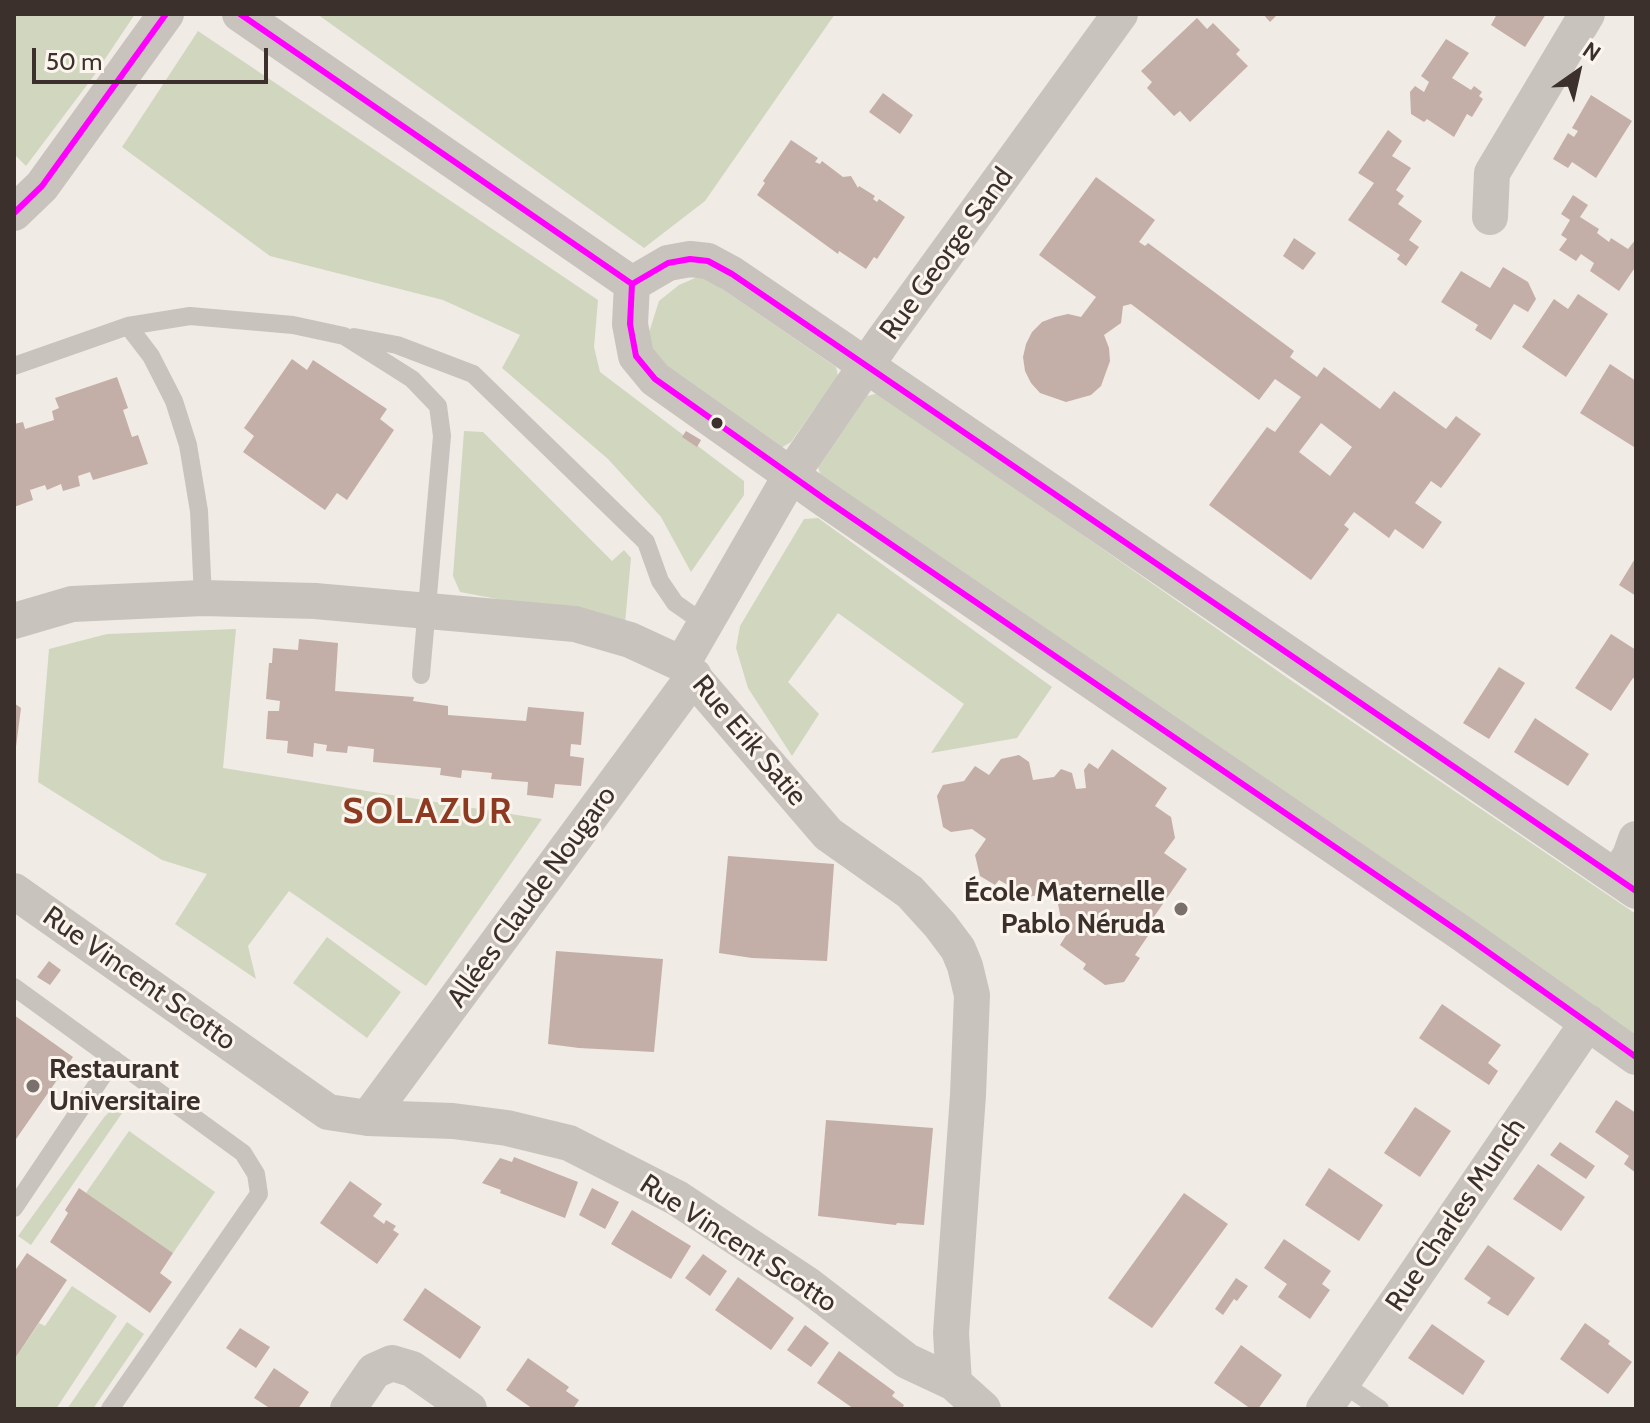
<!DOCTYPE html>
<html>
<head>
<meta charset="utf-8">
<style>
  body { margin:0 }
  #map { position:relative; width:1650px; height:1423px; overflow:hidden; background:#f0ebe5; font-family:Cabin,sans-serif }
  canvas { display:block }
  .frame { position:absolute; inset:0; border:16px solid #3b302b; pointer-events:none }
  .north { position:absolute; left:1538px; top:32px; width:80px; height:80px; -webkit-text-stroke:6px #fbf5ee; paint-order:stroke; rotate:34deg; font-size:22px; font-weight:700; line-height:32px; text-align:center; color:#3b302b }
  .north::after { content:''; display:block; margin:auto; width:28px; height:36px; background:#3b302b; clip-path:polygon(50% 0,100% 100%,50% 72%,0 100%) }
  .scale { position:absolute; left:32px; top:48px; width:236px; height:36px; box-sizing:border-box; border:4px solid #3b302b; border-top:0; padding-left:10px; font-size:24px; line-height:28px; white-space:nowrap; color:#3b302b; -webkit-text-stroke:6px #fbf5ee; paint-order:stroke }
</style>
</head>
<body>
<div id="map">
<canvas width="1650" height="1423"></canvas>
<div class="frame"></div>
<div class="north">N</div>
<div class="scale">50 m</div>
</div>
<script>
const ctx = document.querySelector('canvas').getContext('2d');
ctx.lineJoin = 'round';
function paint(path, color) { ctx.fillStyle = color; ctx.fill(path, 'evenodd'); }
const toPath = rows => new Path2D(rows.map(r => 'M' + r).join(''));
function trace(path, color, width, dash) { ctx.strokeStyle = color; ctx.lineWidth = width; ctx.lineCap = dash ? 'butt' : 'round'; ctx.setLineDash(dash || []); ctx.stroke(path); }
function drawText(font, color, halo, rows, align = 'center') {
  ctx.font = font + ' Cabin,sans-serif'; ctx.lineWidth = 6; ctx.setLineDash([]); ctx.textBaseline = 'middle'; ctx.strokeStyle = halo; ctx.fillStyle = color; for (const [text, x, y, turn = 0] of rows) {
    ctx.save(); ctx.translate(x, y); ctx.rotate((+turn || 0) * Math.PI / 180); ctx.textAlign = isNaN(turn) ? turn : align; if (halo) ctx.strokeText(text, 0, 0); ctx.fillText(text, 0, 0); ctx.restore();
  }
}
paint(toPath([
  [14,14,135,14,93,77,26,166,14,154],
  [317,14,835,14,705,201,644,248],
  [198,31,598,300,594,347,600,372,744,481,744,495,691,572,661,517,608,459,502,368,520,335,443,300,270,256,122,147],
  [702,275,836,367,838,376,791,442,781,448,657,362,645,345,659,301,679,285],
  [879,393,1292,681,1636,914,1636,1043,822,480,818,467,867,396],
  [464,431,483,432,612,561,624,550,631,558,625,623,460,592,453,576],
  [818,518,1052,687,1017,738,931,753,964,704,838,613,788,682,819,714,792,756,748,688,736,648,740,626,804,519],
  [236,629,223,768,542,819,426,986,289,891,248,946,256,979,175,924,207,874,162,860,38,782,49,649,107,634],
  [327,937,401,992,367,1038,293,983],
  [116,1106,127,1106,31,1245,18,1236,105,1116],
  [129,1131,215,1192,173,1253,86,1193],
  [72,1286,117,1316,56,1409,19,1409,14,1406,14,1360,39,1323,45,1326],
  [127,1322,144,1334,93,1409,67,1409]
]), '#d1d6bf');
paint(toPath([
  [1263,14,1278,14,1270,22],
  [1497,14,1546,14,1525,47,1491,25],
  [1197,18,1207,29,1213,23,1240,50,1236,54,1248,66,1190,122,1180,111,1174,116,1147,88,1152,82,1141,71],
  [1446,39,1469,53,1452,78,1471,90,1474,86,1482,92,1479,96,1483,99,1472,117,1467,114,1454,137,1427,119,1424,122,1411,114,1410,92,1415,86,1424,92,1429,82,1421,76],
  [883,93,913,115,900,134,869,112],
  [1591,95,1632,121,1596,178,1572,162,1568,168,1553,159,1568,133,1574,137,1578,131,1572,128],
  [1388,130,1402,141,1392,156,1411,168,1396,190,1404,196,1398,204,1422,221,1409,240,1419,247,1406,266,1397,259,1400,255,1348,220,1374,183,1358,173],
  [791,140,818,158,815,162,820,164,822,161,843,177,851,176,858,188,859,186,875,196,873,199,877,202,879,199,905,217,877,259,874,257,866,269,839,251,838,254,757,195,765,183,763,181],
  [1096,177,1155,220,1139,242,1145,246,1148,243,1294,351,1290,357,1317,377,1324,367,1380,409,1394,391,1446,429,1456,416,1481,434,1441,488,1431,481,1415,503,1442,522,1423,549,1395,529,1389,538,1354,512,1344,525,1349,529,1311,580,1209,505,1267,427,1275,432,1301,397,1275,379,1259,400,1131,304,1123,306,1121,323,1104,335,1109,348,1110,361,1101,386,1091,395,1066,402,1040,393,1031,383,1025,371,1023,357,1026,344,1032,332,1042,322,1055,317,1068,314,1081,317,1096,297,1039,255],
  [1321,423,1352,447,1330,476,1299,452],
  [1573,195,1588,205,1580,217,1599,229,1597,233,1609,242,1611,238,1628,249,1636,239,1636,266,1619,291,1590,271,1594,263,1581,254,1576,261,1559,250,1567,239,1561,235,1570,220,1561,214],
  [1294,238,1316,253,1303,270,1283,256],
  [1503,267,1528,282,1536,299,1528,312,1514,304,1491,340,1475,330,1478,325,1441,302,1461,271,1490,288],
  [1578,294,1608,314,1566,377,1522,347,1554,299,1568,309],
  [292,359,307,370,313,360,387,409,380,419,394,430,347,500,337,493,325,510,243,452,254,436,244,428],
  [1610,364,1636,381,1636,443,1634,447,1580,413],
  [117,377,128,408,123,410,132,437,138,435,148,464,93,480,90,472,78,476,80,486,63,491,61,484,47,490,45,485,30,490,33,500,14,507,14,424,23,422,25,429,54,420,52,411,59,408,55,398],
  [686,431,701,440,697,447,682,437],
  [1636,557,1636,596,1619,585],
  [1611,634,1636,650,1636,679,1633,678,1611,711,1575,688],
  [299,639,338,643,335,691,414,697,413,701,448,706,448,715,526,721,528,707,584,712,581,745,571,744,570,756,584,758,581,786,555,784,553,798,527,795,528,782,491,779,492,773,462,770,461,778,440,775,441,768,373,762,374,749,348,746,347,753,326,751,327,745,314,743,313,757,287,753,288,741,266,739,268,711,279,711,280,701,266,699,269,663,272,663,273,648,298,650],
  [1499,667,1525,683,1489,739,1463,723],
  [14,703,21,708,16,747,14,747],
  [1535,718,1589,754,1568,786,1514,752],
  [1112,749,1167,788,1155,806,1171,817,1175,838,1164,853,1187,869,1149,924,1154,927,1135,955,1140,958,1124,982,1105,985,1083,969,1086,964,1060,945,1072,926,1061,919,1058,904,1044,894,1028,897,999,880,995,885,980,876,975,855,986,839,972,829,951,832,943,827,937,796,943,785,964,781,975,766,989,775,1001,759,1019,755,1029,762,1033,780,1054,777,1061,769,1072,773,1076,789,1086,788,1084,770,1089,763,1098,769],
  [728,856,834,864,827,961,752,958,719,953],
  [556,951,663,959,654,1052,579,1048,548,1044],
  [49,961,61,970,50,985,37,977],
  [1442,1004,1501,1045,1488,1063,1498,1071,1489,1085,1419,1038],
  [14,1015,73,1057,14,1142],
  [1616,1100,1636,1113,1636,1173,1624,1164,1629,1156,1595,1132],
  [1415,1107,1451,1131,1420,1177,1384,1153],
  [826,1120,933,1128,924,1225,897,1223,896,1225,818,1216],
  [1560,1142,1595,1166,1586,1179,1550,1155],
  [514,1157,578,1182,565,1218,500,1193,501,1190,482,1183,500,1158,512,1162],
  [1538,1164,1585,1197,1561,1231,1513,1199],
  [1329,1168,1383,1205,1359,1241,1305,1205],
  [350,1181,382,1204,373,1216,384,1224,386,1220,396,1226,393,1230,399,1234,377,1264,320,1223],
  [79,1188,173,1253,160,1273,172,1282,150,1313,50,1242,68,1213,65,1210],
  [592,1188,619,1202,605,1229,579,1215],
  [1184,1193,1228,1224,1152,1328,1108,1298],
  [632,1210,691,1246,671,1279,611,1244],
  [1284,1239,1331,1271,1322,1284,1330,1290,1310,1319,1278,1297,1287,1284,1264,1268],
  [1488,1245,1535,1278,1508,1316,1487,1303,1491,1298,1464,1279],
  [27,1253,67,1280,14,1360,14,1272],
  [703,1254,727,1271,710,1296,685,1278],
  [738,1277,794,1318,771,1350,715,1310],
  [1236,1278,1248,1286,1237,1301,1234,1299,1223,1315,1215,1309],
  [425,1288,481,1327,460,1359,403,1320],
  [1585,1323,1610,1341,1608,1344,1632,1362,1608,1394,1560,1359],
  [1432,1324,1485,1361,1463,1395,1408,1358],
  [805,1325,829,1343,811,1367,787,1350],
  [240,1328,270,1347,256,1368,226,1348],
  [1241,1345,1282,1375,1258,1409,1251,1409,1214,1383],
  [839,1351,895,1392,892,1396,904,1405,902,1409,854,1409,817,1383],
  [528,1358,569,1387,566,1391,579,1400,573,1409,533,1409,506,1390],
  [274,1368,309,1392,298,1409,271,1409,254,1398]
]), '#c3afa7');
trace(toPath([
  [128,326,151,356,174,401,188,445,199,511,203,598],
  [354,337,397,345,473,374,646,542,660,581,675,603,705,624],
  [14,366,128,326,190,316,293,325,344,336,412,379,438,406,442,436,421,675],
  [14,987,243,1153,256,1174,259,1194,110,1409],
  [14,1208,114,1059],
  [1342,1383,1380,1409]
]), '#c9c3be', 18);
trace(toPath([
  [240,14,632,284],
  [14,213,42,186,166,14],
  [1490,217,1492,173,1587,14],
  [632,284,630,324,636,356,655,379,826,500,1464,935,1636,1057],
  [632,284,668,263,690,259,708,261,732,274,1636,891],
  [14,621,72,604,203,598,315,601,575,624,630,640,682,664,828,834,910,892,940,925,958,949,965,966,972,995,968,1095,951,1333,954,1383],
  [682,664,791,475,885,338,1120,14],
  [1616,877,1630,856,1636,839],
  [14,891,328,1112,368,1118,453,1121,507,1128,569,1143,677,1198,808,1285,907,1361,954,1383,983,1409],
  [368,1118,694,676],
  [348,1409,374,1371,392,1363,412,1369,469,1409],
  [1324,1409,1588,1022]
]), '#c9c3be', 36);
trace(toPath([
  [240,14,632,284],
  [14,213,42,186,166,14],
  [632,284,630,324,636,356,655,379,826,500,1464,935,1636,1057],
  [632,284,668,263,690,259,708,261,732,274,1636,891]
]), '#f0f', 6);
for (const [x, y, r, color] of [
  [717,423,7,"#3b302b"],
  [1181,909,8,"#7a716c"],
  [33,1086,8,"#7a716c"]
]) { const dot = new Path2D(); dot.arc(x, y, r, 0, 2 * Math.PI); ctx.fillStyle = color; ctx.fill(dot); trace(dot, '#fbf5ee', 3); }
drawText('28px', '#3b302b', '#fbf5ee', [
  ["Rue George Sand",947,254,-54],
  ["Rue Erik Satie",749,741,50],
  ["Allées Claude Nougaro",532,897,-54],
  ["Rue Vincent Scotto",139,979,35],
  ["Rue Charles Munch",1456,1215,-56],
  ["Rue Vincent Scotto",738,1244,33]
]);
drawText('bold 28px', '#3b302b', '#fbf5ee', [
  ["École Maternelle",1165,893],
  ["Pablo Néruda",1165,925],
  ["Restaurant",49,1070,"left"],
  ["Universitaire",49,1102,"left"]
], 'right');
ctx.letterSpacing = '2px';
drawText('bold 36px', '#8c3b22', '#fbf5ee', [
  ["SOLAZUR",428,812]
]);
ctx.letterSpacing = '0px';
</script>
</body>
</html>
